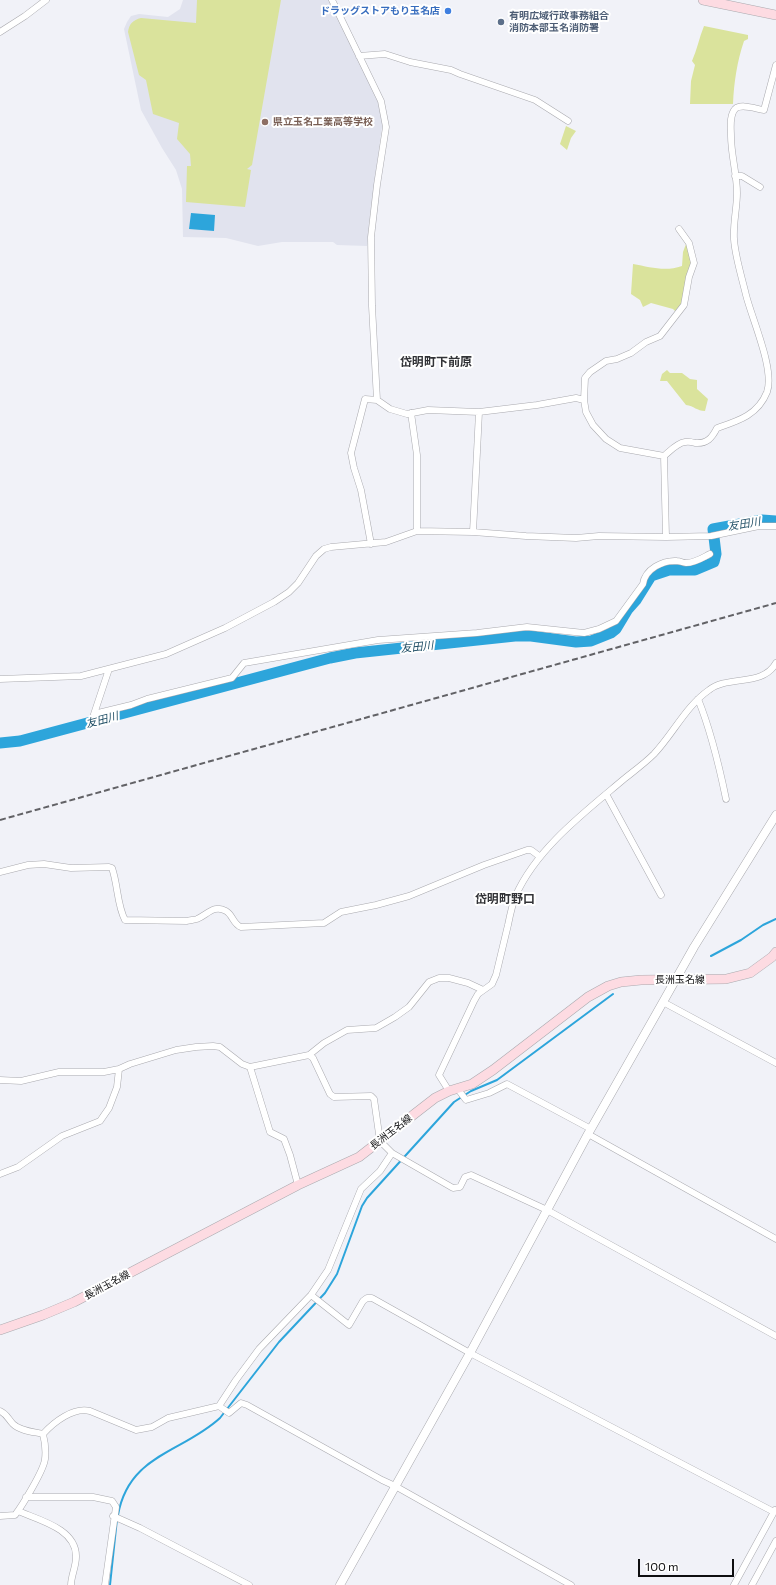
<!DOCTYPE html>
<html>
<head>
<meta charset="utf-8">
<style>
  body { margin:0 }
  #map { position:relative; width:776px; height:1585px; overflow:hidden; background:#f1f2f8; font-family:Commissioner,sans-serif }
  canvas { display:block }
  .scale { position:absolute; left:638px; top:1559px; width:96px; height:18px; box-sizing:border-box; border:2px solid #0e0e10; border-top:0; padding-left:5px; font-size:12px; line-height:14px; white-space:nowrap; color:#0e0e10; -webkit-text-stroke:3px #fff; paint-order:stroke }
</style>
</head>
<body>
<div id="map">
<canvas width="776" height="1585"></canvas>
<div class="scale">100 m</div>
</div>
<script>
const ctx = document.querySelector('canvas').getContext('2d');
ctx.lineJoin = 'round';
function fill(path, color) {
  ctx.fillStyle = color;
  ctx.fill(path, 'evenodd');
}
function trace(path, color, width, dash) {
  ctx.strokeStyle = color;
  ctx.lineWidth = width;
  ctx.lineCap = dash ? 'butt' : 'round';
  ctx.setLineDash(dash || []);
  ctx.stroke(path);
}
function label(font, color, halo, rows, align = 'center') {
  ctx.font = font + ' Commissioner,"Noto Sans JP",sans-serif';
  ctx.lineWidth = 4;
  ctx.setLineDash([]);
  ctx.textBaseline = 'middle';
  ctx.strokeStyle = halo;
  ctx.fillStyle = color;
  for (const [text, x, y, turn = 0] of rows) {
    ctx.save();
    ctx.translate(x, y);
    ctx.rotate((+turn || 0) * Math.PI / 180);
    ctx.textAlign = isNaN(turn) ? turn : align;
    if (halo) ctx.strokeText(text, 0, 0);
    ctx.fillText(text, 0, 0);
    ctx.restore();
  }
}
const built = new Path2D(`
  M183,0H331L378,102L382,117V127L369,223L367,246L337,245L333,242H282L258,246L226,238L183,237L182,189L176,170L162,148L141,110L124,29L127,22L131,16L139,14L168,17L180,9Z`);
const green = new Path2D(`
  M197,0H281L252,165L247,169L251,170L245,207L186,202L187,166H191L190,154L177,139L179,123L153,114L146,80L139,75L128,32C129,24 133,20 141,18L196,23Z
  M704,26L748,35V39L744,41C737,62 734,82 733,104H690L691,81L695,65L692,61C697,50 699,38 704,26Z
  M566,126L576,131L571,138L567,150L560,144Z
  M678,229L688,243L692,263L683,305L675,311L673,309L651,303L643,307L640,300L631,294L633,264C650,267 665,272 682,266L683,252L686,244L676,230Z
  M667,370L670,373H682L690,379L697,380V389L708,399L705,411C697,411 694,406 686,405L667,381H660L662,374Z`);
const water = new Path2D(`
  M191,213L215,215L214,231L189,229Z`);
const stream = new Path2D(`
  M711,956L741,940L763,925L776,919
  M118,1515C129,1454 182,1453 220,1418L279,1342L325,1293L337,1274L362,1206L367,1198L454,1102L471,1091L497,1080L613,994
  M110,1585L117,1519`);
const river = new Path2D(`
  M0,743L20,741L330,658L355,653L515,636H531L576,642L591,641L611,633L616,629L628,609L636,600L651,576L669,570H695L714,562L716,554L713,529L762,520L776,521`);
const minor = new Path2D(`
  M332,0L381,101L386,127L377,185L371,237L372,306L377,400
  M0,32L25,16L46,0
  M359,56L385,54L410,62L451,70L460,74L535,100L568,121
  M735,176H742L760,187
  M584,400L585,378L590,372L606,361L617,359L631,353L646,342L660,336L684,305L689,277L694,263L689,243L679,229
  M411,413L417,455V531
  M664,456L666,537
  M473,532L479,412
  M371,544L361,490L354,468L351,453L365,399L377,400L390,409L407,414L428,410L479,412L537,405L576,398L584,400L586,412L593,425L606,439L620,448L664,456C670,451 677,443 685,442C689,441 692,442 695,443C707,444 712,438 717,428C738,421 758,415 767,392C775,370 752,319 746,295C742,278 735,256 734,239C733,223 737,208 737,193C737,174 731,155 731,136C731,128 729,116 735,109C741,103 756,109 764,110L776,65
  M109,669L94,714L131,705L147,699L232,678L244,663L378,640L477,633L527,627L584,633L599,629L616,621L643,584C645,569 663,560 677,561C680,561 683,563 686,563C695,563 702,558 710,554
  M0,679L81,676L166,654L225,628L274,602L289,592L298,583L316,556L324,549L331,547L386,542L417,531L473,532L526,536L576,538L599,536L666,537L711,536L759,526H776
  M698,699C711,731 719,765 726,799
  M606,794L661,895
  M0,872L28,865L44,864L71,868L109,867L112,868C118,885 117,905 125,920L187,921C190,920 194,920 197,919C207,915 214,904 226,911C233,915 233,924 241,927L324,923L341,912L376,905L409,896L484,865L527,850H531L539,856
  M663,1002L776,1063
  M309,1055L313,1058L330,1094L334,1097L371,1096L374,1099L380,1141L392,1153L453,1188L460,1187L465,1177L471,1175L547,1210L776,1336
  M250,1067L270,1132L284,1139L290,1155L298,1185
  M0,1080L21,1081L59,1072H104L119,1069L130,1064L176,1050L196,1047L213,1046L220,1047L242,1064L250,1067L309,1055L324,1043L347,1030L376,1028L395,1017L409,1007L429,982L439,978H449L468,983L483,990
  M457,1088L466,1100L489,1093L507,1084L591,1129
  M449,1091L439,1075L474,1001L478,994L492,984L496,975C500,958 504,941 508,925C510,915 512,905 516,895C537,848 585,812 624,779C634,771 645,763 654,754C673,734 686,706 709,690C728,675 763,687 776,663
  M588,1134L776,1239
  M0,1174L18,1167L62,1136L100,1121L109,1108L117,1087L119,1069
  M311,1295L349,1325L363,1301L367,1298H372L470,1353L774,1512
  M219,1406L229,1413L241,1403L247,1405L382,1480L395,1486L571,1585
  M0,1411C7,1414 8,1419 13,1424C20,1431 35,1432 43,1434
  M43,1434C54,1422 73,1407 90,1411L136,1430L152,1427L168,1418L219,1406L236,1380L259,1349L311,1295L328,1270L361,1189L380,1171L392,1153
  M26,1497H93L112,1501L116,1507L105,1585
  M18,1511C39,1520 77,1529 76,1557C76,1567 71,1576 71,1585
  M0,1516L15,1515C22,1506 44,1470 45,1459C46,1451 45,1442 43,1434
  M113,1516L140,1528L249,1585
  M734,1585L775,1510
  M752,1585L776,1541`);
const tertiary = new Path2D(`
  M340,1585L470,1353L588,1134L663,1002L694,947L776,815`);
const secondary = new Path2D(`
  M703,0L776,15
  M0,1330L43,1315L74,1302L298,1185L359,1157L435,1098L449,1091L472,1084L493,1070L588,997L608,986L621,982L641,980L726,979L750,973L772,957L776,952`);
const rail = new Path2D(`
  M0,820L776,603`);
const markers = [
  [448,11,4,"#3f7fe0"],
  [501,22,4,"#5c6f8a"],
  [265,122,4,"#8d6e63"]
];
const shopNames = [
  ["ドラッグストアもり玉名店",440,11]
];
const serviceNames = [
  ["有明広域行政事務組合",509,16],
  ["消防本部玉名消防署",509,28]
];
const educationNames = [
  ["県立玉名工業高等学校",273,122]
];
const streetNames = [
  ["長洲玉名線",680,980],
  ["長洲玉名線",391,1132,-38],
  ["長洲玉名線",107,1285,-28]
];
const waterNames = [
  ["友田川",744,524,-9],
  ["友田川",417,647,-6],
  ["友田川",102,720,-15]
];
const quarterNames = [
  ["岱明町下前原",436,362],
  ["岱明町野口",505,899]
];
fill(built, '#e1e3ee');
fill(green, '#dae39c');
fill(water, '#2da5db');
trace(stream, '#2da5db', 2);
trace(river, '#2da5db', 11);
trace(minor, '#a9a9ae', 7);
trace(tertiary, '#a9a9ae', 9);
trace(secondary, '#a9a9ae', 10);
trace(minor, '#fff', 6);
trace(tertiary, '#fff', 8);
trace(secondary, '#fddbe2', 9);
trace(rail, '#626266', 2, [6, 3]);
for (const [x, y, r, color] of markers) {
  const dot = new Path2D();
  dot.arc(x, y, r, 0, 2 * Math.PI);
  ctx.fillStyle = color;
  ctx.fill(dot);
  trace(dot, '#fff', 1.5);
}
label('bold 10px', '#366cbe', '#fff', shopNames, 'right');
label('bold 10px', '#4e5e75', '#fff', serviceNames, 'left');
label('bold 10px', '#785e54', '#fff', educationNames, 'left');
label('10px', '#0e0e10', '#fff', streetNames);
label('italic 11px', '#1e4d64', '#fff', waterNames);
label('bold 12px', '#323337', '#fff', quarterNames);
</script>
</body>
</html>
